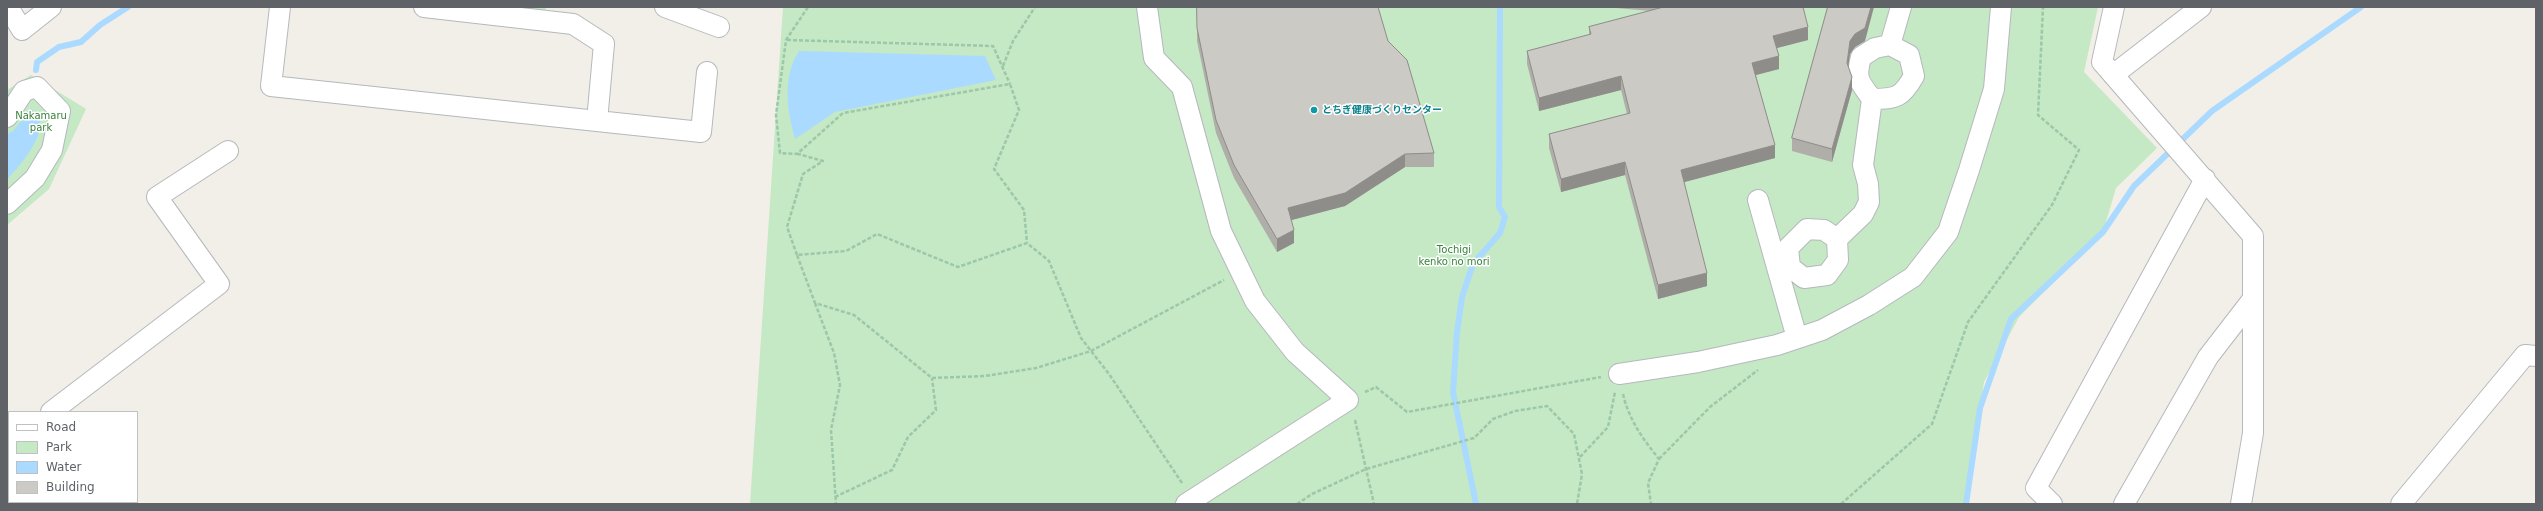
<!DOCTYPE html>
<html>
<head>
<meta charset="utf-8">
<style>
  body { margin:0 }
  #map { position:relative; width:2543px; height:511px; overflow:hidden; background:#f1efe8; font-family:"DejaVu Sans",sans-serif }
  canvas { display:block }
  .frame { position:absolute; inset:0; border:8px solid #5f6368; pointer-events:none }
  .legend { position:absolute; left:8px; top:411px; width:130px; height:92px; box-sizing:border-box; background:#fff; border:1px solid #bfc1c3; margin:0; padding:5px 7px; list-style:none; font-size:12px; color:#5f6368 }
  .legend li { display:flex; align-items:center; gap:8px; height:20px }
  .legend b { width:20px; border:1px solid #bfc1c3 }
</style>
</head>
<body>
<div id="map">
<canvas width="2543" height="511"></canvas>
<div class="frame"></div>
<ul class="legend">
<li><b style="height:5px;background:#fff"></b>Road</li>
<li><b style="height:11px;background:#c5e8c5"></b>Park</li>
<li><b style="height:11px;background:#aadaff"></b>Water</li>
<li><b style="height:11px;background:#cccac5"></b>Building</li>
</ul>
</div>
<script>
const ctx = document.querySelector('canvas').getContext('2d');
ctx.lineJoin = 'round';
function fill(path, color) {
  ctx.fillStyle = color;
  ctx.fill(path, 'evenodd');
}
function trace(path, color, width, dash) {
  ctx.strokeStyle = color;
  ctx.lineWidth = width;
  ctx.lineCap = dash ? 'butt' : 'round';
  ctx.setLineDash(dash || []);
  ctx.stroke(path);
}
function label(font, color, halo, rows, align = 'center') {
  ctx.font = font + ' "DejaVu Sans","Noto Sans JP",sans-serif';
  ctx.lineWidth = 3;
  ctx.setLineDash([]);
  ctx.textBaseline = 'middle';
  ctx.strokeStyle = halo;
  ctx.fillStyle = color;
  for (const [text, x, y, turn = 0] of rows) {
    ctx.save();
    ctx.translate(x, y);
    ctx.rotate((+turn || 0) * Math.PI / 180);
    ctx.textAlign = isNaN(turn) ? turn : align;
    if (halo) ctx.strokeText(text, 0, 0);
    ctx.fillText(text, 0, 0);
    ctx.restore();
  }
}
const green = new Path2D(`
  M476,7H546L545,12Z
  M783,7H2098L2084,72L2157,148L2116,188L2103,232L2019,317L1984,382L1966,504H750Z
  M31,75L86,109L49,189L7,225V90Z`);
const water = new Path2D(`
  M799,51L985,56L996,80L835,112L795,139C787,109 782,78 799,51Z
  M31,108C33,112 39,117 40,121C44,137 18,169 7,179V135L14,130Z`);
const stream = new Path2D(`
  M36,70L37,62L59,47L81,42L100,25L128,7
  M1476,504L1453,392L1457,332L1462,297L1473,264L1500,233L1505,217L1499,207L1500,7
  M1966,504L1980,408L2011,319L2103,232L2134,186L2212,111L2361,7`);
const path = new Path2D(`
  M808,7L786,40L776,115L780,153L797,154L843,113L1010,84L1019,110L994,169L1024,210L1027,243
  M787,40L993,46L1010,84
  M1003,66L1013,41L1035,7
  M797,255L787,227L803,174L823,161L798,154
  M815,303L834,353L840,385L831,430L836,504
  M1365,392L1376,387L1407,412L1601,377
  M1623,394C1629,420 1643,439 1659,459L1648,483L1651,504
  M1355,420L1374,504
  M1580,457L1608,427L1615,392
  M1659,459L1710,407L1758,370
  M1182,483L1109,374L1081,338L1049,261L1027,243L958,267L877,234L846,251L797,255L815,303L854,315L932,378L985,376L1036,368L1091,351L1224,280
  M835,497L892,470L908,437L936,410L932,378
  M1297,504L1312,494L1366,469L1474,438L1493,419L1515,411L1547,406L1574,434L1582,474L1577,504
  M1841,504L1932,424L1968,322L2052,205L2079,150L2038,115L2043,7`);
const minor = new Path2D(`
  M8,7L22,30L51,7
  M280,7L271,86L597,121
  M424,7L573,24L604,44L597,121L701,132L707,72
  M665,7L719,27
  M1147,7L1154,58L1182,87L1221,231L1255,301L1295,352L1348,400L1186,504
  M2114,7L2102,62L2253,236V433L2241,504
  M2113,75L2201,7
  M1872,99C1897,99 1902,97 1914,76L1909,55L1890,45
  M7,117L24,91L37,87L60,111L52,150L35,178L7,204
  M1758,200L1797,338
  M1807,229L1824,230L1837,239L1838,260L1827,275L1804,278L1790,267L1788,248Z
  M1837,239L1863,214L1869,202L1868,184L1863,165L1872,99C1859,81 1855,80 1861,57L1875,48L1890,45L1901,7
  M1619,374L1698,362L1777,345L1822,330L1869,305L1913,277L1948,232L1969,170L1994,89L2001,7
  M51,412L219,284L157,197L228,151
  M7,445L9,444
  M2052,504L2036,488L2205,179
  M2124,504L2208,357L2252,300
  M2401,504L2525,355L2536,356`);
const wall = new Path2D(`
  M1197,7L1388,41L1434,153V167H1405L1345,206L1291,220L1294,243L1277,252L1234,178L1216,133L1197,41Z
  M1605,7H1803L1808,40L1777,48L1779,69L1756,75L1775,158L1684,182L1707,286L1658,299L1625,175L1561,192L1549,148V134L1627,114L1621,90L1539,111L1527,64V51L1589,35V27L1650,11Z
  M1828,7L1865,41L1855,47L1850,54L1848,66L1852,90L1832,162L1792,151V138Z`);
const shadedWall = new Path2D(`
  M1871,7H1874L1865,41L1855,47L1850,54L1847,76V63L1850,41L1855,34Z
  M1808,27V40L1773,49V36Z
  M1779,56V69L1752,76V63Z
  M1621,76V90L1539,111V98Z
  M1852,77V90L1832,162V149Z
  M1775,145V158L1681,183V170Z
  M1405,154V167L1345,206L1288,221V208Z
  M1625,162V175L1561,192V179Z
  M1294,230V243L1277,252V239Z
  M1707,273V286L1658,299V285Z`);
const building = new Path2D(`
  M1197,7H1378L1388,41L1407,60L1434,153L1405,154L1345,193L1288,208L1294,230L1277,239L1234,165L1216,120L1197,28Z
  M1664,7H1803L1808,27L1773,36L1779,56L1752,63L1775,145L1681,170L1707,273L1658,285L1625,162L1561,179L1549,134L1630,113L1621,76L1539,98L1527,51L1591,34L1589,27Z
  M1828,7H1871L1865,28L1855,34L1850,41L1847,63L1852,77L1832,149L1792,138Z`);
const markers = [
  [1314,110,4,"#0f9aa8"]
];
const cultureNames = [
  ["とちぎ健康づくりセンター",1322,110]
];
const parkNames = [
  ["Nakamaru",41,116],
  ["park",41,128],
  ["Tochigi",1454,250],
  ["kenko no mori",1454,262]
];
fill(green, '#c5e8c5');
fill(water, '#aadaff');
trace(stream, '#aadaff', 6);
trace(minor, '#b5b8bc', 22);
trace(path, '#9cc7a9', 2.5, [4, 2]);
trace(minor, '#fff', 20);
fill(wall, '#afaea9');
fill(shadedWall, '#8f8d8a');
fill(building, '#cccac5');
trace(building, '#8f8d8a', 1);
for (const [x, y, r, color] of markers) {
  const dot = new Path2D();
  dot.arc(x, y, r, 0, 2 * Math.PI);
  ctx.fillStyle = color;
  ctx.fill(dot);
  trace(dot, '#fff', 1.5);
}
label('bold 10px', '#0d838f', '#fff', cultureNames, 'left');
label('10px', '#348238', '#fff', parkNames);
</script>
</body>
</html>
